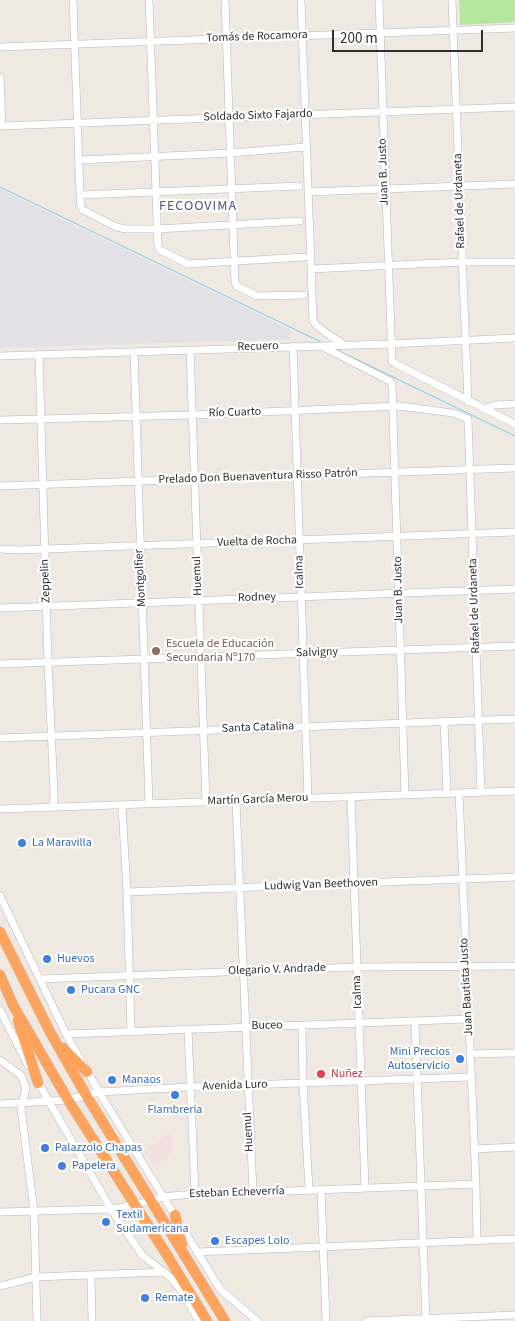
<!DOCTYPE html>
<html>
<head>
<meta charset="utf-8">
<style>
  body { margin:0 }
  #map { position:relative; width:515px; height:1321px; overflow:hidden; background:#efe9e1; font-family:"Source Sans 3",sans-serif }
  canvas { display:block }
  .scale { position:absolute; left:332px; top:30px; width:151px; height:22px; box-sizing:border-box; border:2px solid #2e2e2e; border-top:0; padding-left:6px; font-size:15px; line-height:18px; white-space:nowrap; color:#2e2e2e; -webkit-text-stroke:4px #fff; paint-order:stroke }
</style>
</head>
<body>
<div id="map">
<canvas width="515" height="1321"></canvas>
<div class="scale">200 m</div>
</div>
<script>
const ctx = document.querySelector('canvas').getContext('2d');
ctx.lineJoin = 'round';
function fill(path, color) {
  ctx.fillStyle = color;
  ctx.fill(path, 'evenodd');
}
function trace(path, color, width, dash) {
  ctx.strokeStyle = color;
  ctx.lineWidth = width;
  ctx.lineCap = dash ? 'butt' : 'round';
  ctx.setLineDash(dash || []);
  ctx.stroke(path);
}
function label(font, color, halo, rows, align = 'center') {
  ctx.font = font + ' "Source Sans 3",sans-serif';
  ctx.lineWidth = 4.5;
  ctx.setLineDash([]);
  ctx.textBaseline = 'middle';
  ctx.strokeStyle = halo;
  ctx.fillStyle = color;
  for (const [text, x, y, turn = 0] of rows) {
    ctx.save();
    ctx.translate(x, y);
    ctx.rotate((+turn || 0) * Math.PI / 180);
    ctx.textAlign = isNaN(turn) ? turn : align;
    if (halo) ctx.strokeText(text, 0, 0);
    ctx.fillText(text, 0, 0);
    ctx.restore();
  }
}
const industrial = new Path2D(`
  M0,189L289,329L290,339L0,348Z`);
const medical = new Path2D(`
  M171,1132L173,1154L154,1166L144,1151Z`);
const green = new Path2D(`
  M459,0H515V22L460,25Z`);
const stream = new Path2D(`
  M0,187L321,342
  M333,348L515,436`);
const minor = new Path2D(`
  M73,0L80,195L81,207L83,210L116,227L126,229H157L300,221
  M149,0L158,247L160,250L188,264L304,257
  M225,0L235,283L237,286L257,296L304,295
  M301,0L313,320C316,329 336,338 344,345
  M379,0L392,361L396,364L515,424
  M452,0L468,402
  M0,47L515,28
  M0,77L2,126
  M0,126L515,107
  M79,160L231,153L305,147
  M308,192L515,184
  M80,195L299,186
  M311,269L462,262H515
  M293,346L308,799
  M321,346L390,381L392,385L405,795
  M190,350L206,802
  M134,352L149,803
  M39,354L48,662L54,794L53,807
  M0,356L390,344L515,338
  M484,409L495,405L515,404
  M0,420L193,415L399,406L453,413L468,419L481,792
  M0,486L515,468
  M0,549L19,550L515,532
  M0,608L515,589
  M0,664L515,646
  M444,722L447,793
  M0,738L515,719
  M459,793L476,1184L477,1241
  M351,798L365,1187
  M236,802L253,1192
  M122,806L127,892L131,1032
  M0,809L515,791
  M127,892L515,877
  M0,896L66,1034L99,1092L220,1289L257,1321
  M40,979L357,967L515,966
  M0,1010L28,1065
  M415,1021L426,1321
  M302,1026L303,1084L309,1189
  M188,1029L195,1194
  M66,1034L467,1019
  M470,1054L515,1053
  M0,1060L21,1075L26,1088L21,1108L34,1211L37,1321
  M36,1079L111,1209L142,1255L170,1277L180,1289L199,1321
  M0,1104L68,1100L99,1092L190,1087L471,1077
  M474,1149L515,1147
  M321,1189L326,1321
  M0,1212L111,1209L134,1205L163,1197L181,1195L476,1184
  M197,1252L515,1239
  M91,1276L92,1321
  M0,1286L36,1277L165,1272
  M367,1321L515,1315`);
const highway = new Path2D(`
  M0,932L50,1032L86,1095L225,1321
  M0,975L13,1005L68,1100L167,1255L207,1321
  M18,1020L38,1083
  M63,1048L87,1072
  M175,1215L182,1244`);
const markers = [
  [156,651,5,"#8d6e63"],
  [22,843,5,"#3f7fe0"],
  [47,959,5,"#3f7fe0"],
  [71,990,5,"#3f7fe0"],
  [460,1059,5,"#3f7fe0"],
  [321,1074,5,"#e0444e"],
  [112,1080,5,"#3f7fe0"],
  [175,1095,5,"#3f7fe0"],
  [45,1148,5,"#3f7fe0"],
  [62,1166,5,"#3f7fe0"],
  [106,1222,5,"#3f7fe0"],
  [215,1241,5,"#3f7fe0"],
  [145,1298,5,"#3f7fe0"]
];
const streetNames = [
  ["Tomás de Rocamora",257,37,-2],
  ["Soldado Sixto Fajardo",258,116,-2],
  ["Juan B. Justo",384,172,-92],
  ["Rafael de Urdaneta",460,201,-92],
  ["Recuero",258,347,-2],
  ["Río Cuarto",235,413,-2],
  ["Prelado Don Buenaventura Risso Patrón",258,477,-2],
  ["Vuelta de Rocha",257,542,-2],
  ["Icalma",300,572,-91],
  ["Huemul",198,576,-92],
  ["Montgolfier",141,578,-93],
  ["Zeppelin",46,581,-92],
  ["Juan B. Justo",399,590,-91],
  ["Rodney",257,598,-2],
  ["Rafael de Urdaneta",475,606,-92],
  ["Salvigny",317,653,-2],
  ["Santa Catalina",258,728,-2],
  ["Martín García Merou",258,800,-2],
  ["Ludwig Van Beethoven",321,885,-2],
  ["Olegario V. Andrade",277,970,-2],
  ["Juan Bautista Justo",467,987,-93],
  ["Icalma",358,992,-92],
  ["Buceo",267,1026,-1],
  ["Avenida Luro",235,1086,-2],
  ["Huemul",249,1132,-93],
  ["Esteban Echeverría",237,1193,-2]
];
const educationNames = [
  ["Escuela de Educación",166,644],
  ["Secundaria Nº170",166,658]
];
const shopNames = [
  ["La Maravilla",32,843],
  ["Huevos",57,959],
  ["Pucara GNC",81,990],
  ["Mini Precios",450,1052,"right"],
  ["Autoservicio",450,1066,"right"],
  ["Manaos",122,1080],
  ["Flambreria",175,1110,"center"],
  ["Palazzolo Chapas",55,1148],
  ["Papelera",72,1166],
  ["Textil",116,1215],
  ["Sudamericana",116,1229],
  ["Escapes Lolo",225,1241],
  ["Remate",155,1298]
];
const healthNames = [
  ["Nuñez",331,1074]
];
const neighbourhoodNames = [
  ["FECOOVIMA",198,207]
];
fill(industrial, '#e3e1e8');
fill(medical, '#f5dfe0');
fill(green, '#b6e59e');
trace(stream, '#75cff0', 1);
trace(minor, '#b4b7c1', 8);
trace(highway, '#c9c9c9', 11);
trace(minor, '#fff', 7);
trace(highway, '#ffa35c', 10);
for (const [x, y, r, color] of markers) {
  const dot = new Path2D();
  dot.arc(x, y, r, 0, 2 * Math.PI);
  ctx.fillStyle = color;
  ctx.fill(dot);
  trace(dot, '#fff', 2);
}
label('12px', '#2e2e2e', '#fff', streetNames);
label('12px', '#785e54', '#fff', educationNames, 'left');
label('12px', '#366cbe', '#fff', shopNames, 'left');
label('12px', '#be3a42', '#fff', healthNames, 'left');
ctx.letterSpacing = '1px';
label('14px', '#4d5680', '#fff', neighbourhoodNames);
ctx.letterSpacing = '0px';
</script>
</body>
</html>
